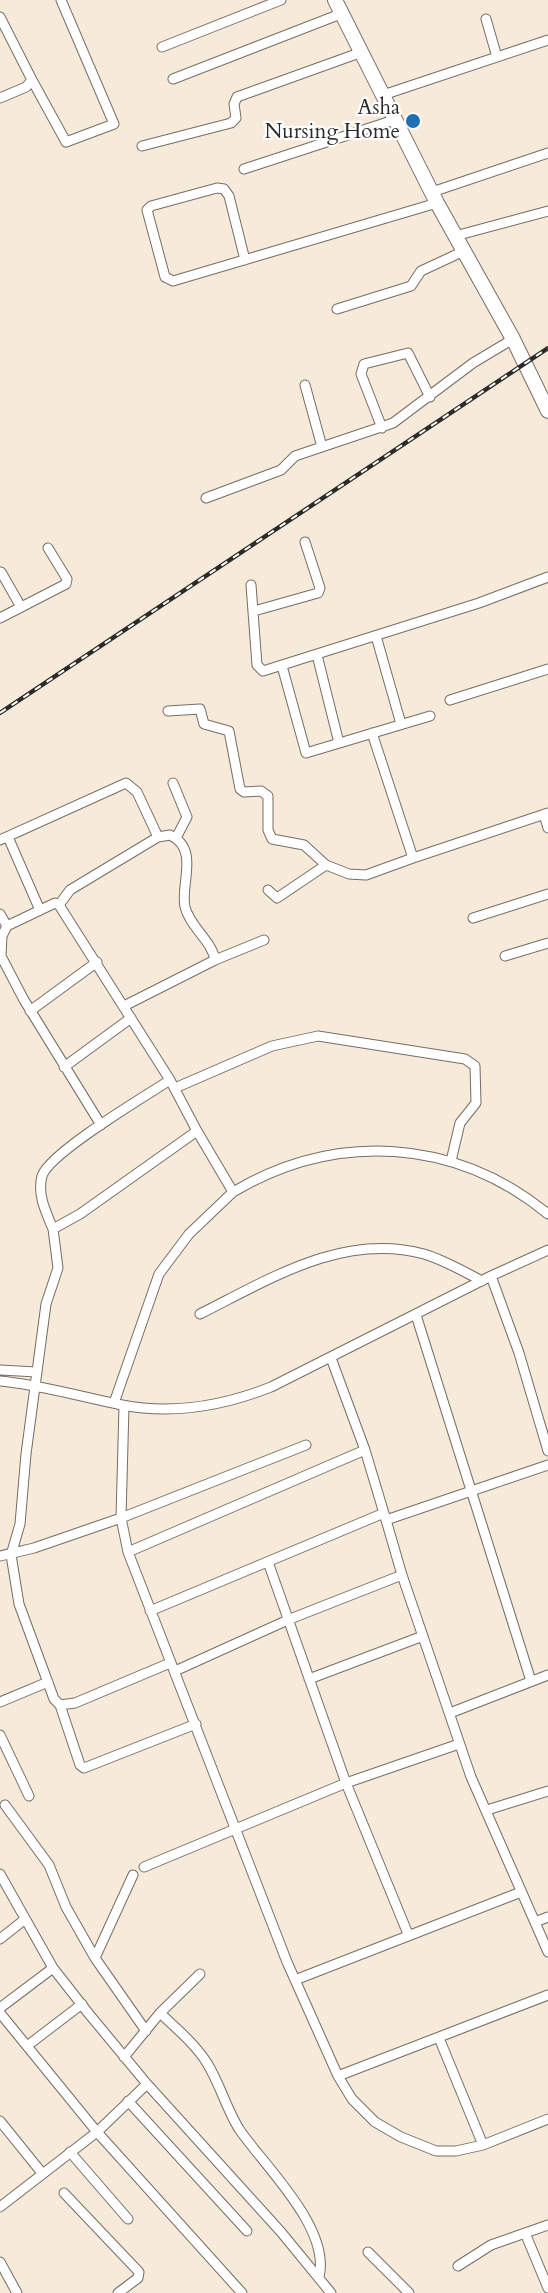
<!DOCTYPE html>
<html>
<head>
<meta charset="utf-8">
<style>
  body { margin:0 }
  canvas { display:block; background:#f8ead8 }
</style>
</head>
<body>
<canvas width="548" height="2293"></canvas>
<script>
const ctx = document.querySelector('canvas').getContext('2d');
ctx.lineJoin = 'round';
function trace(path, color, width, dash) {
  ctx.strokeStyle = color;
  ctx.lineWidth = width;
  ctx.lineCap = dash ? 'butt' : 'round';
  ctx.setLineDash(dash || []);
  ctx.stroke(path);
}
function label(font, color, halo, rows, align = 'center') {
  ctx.font = font + ' Cardo,serif';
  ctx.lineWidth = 4.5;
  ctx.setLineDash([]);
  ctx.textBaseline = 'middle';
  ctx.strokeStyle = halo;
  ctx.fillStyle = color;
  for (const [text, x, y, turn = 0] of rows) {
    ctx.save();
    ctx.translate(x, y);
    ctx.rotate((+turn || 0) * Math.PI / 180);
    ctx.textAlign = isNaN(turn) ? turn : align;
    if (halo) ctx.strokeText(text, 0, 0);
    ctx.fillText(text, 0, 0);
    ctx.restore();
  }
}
const street = new Path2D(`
  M0,17L32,80L26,87L0,98
  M486,19L497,57
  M162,47L281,0
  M173,79L343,13
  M32,80L66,142L114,124L61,0
  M383,95L548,40
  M142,146L231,123L236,118L234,104L237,97L362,52
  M244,169L394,120
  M432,192L548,153
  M455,236L548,211
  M245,260L229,196L224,189L217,188L151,206L147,210L165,277L173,281L437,203
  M337,309L411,286L421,271L464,251
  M305,385L322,447
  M382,428L361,374L364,364L408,353L430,397
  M206,498L281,470L295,456L393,423L473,363L513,339
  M1,572L21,607
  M251,585L257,665L263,671L479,603L548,577
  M254,611L318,593L320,588L305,542
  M0,618L66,584L67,579L48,548
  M376,636L401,724
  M317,655L339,743
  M282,666L306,753L430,716
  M450,700L548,669
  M168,711L200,709L204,724L229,731L240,789L244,792L261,791L268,796V830L272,839L304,845L326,865L349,874L366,875L413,858
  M372,733L413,858L548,813
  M173,783L187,817L176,838
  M544,814L548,828
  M8,837L39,908
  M0,840L126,783L137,792L158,837
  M268,890L277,898L326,865
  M59,905L70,890L158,837L170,835C200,849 180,884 185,907C190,927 212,941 215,960L124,1006
  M0,914L7,926
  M473,918L548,894
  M505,956L548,943
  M215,960L264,940
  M30,1011L97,962
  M64,1067L131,1018
  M170,1080C147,1095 49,1153 42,1176C37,1195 46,1212 53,1229L80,1214L197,1131
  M175,1088L272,1046L318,1036L465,1059L475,1066L476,1103L460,1123L451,1161
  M101,1125L24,1000L1,956L2,936L7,926L55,903L59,905L170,1080L197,1131L233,1192L189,1234L159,1274L114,1403
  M233,1192C336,1131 455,1138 548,1214
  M53,1229L58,1268L46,1304L26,1454L20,1524L11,1555L19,1604L54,1699L60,1705L75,1703L170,1663
  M491,1276L519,1353L548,1451
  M200,1314C270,1279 343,1232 424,1254C444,1260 463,1271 482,1281
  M416,1315L531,1681
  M331,1358L365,1450L128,1552L287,1962L338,2076L352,2099L375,2122L401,2137L436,2151H456L483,2145L548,2119
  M0,1370L37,1372
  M0,1381C42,1385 81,1397 122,1405C174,1415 223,1406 271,1387L491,1276L548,1250
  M124,1406L121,1518L128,1552
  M365,1450L386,1520L548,1465
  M0,1556L34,1548L121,1518L306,1445
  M268,1562L346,1783L408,1934
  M402,1575L471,1777L548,1952
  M150,1611L384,1513
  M175,1671L290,1619L402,1575L386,1520
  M309,1679L423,1636
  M0,1702L48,1682
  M60,1705L80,1765L84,1768L196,1724
  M450,1713L548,1675
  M0,1735L29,1796
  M5,1805L49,1865L66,1907L95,1958L146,2031
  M487,1810L548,1791
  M144,1867L346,1783L459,1744
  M0,1874L53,1968L89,2014L147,2084L281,2232L331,2293
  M535,1922L548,1917
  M0,1939L24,1920
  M95,1958L133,1875
  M295,1980L521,1892
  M0,2008L53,1968
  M0,2013L97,2132L242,2293
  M160,2013C177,2029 195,2044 207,2063C220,2084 226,2108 239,2129C265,2167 331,2228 319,2277
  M439,2038L483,2145
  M27,2046L82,2004
  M124,2057L160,2013L200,1974
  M338,2076L548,1995
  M128,2101L247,2231
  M0,2121L42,2173
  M70,2152L128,2219
  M64,2193L139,2272L138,2278L118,2293
  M0,2207L97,2132L147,2084
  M525,2233L548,2288
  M368,2252L409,2293
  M0,2262L17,2293
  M458,2266L491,2245L548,2225`);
const secondary = new Path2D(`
  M335,0L437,203L513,339L548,411`);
const rail = new Path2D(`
  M0,713L548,348`);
const markers = [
  [413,121,8,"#1f6fb2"]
];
const poiNames = [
  ["Asha",400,109],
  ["Nursing Home",400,133]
];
trace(street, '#736e68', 11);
trace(secondary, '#736e68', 16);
trace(street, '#fff', 9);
trace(secondary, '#fff', 14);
trace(rail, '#2b2b2b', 4.5);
trace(rail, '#fff', 2, [7]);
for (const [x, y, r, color] of markers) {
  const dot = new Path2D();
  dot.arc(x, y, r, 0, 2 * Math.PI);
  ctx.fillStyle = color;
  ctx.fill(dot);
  trace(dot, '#fff', 2);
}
label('21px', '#2b2b2b', '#fff', poiNames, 'right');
</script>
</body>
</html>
